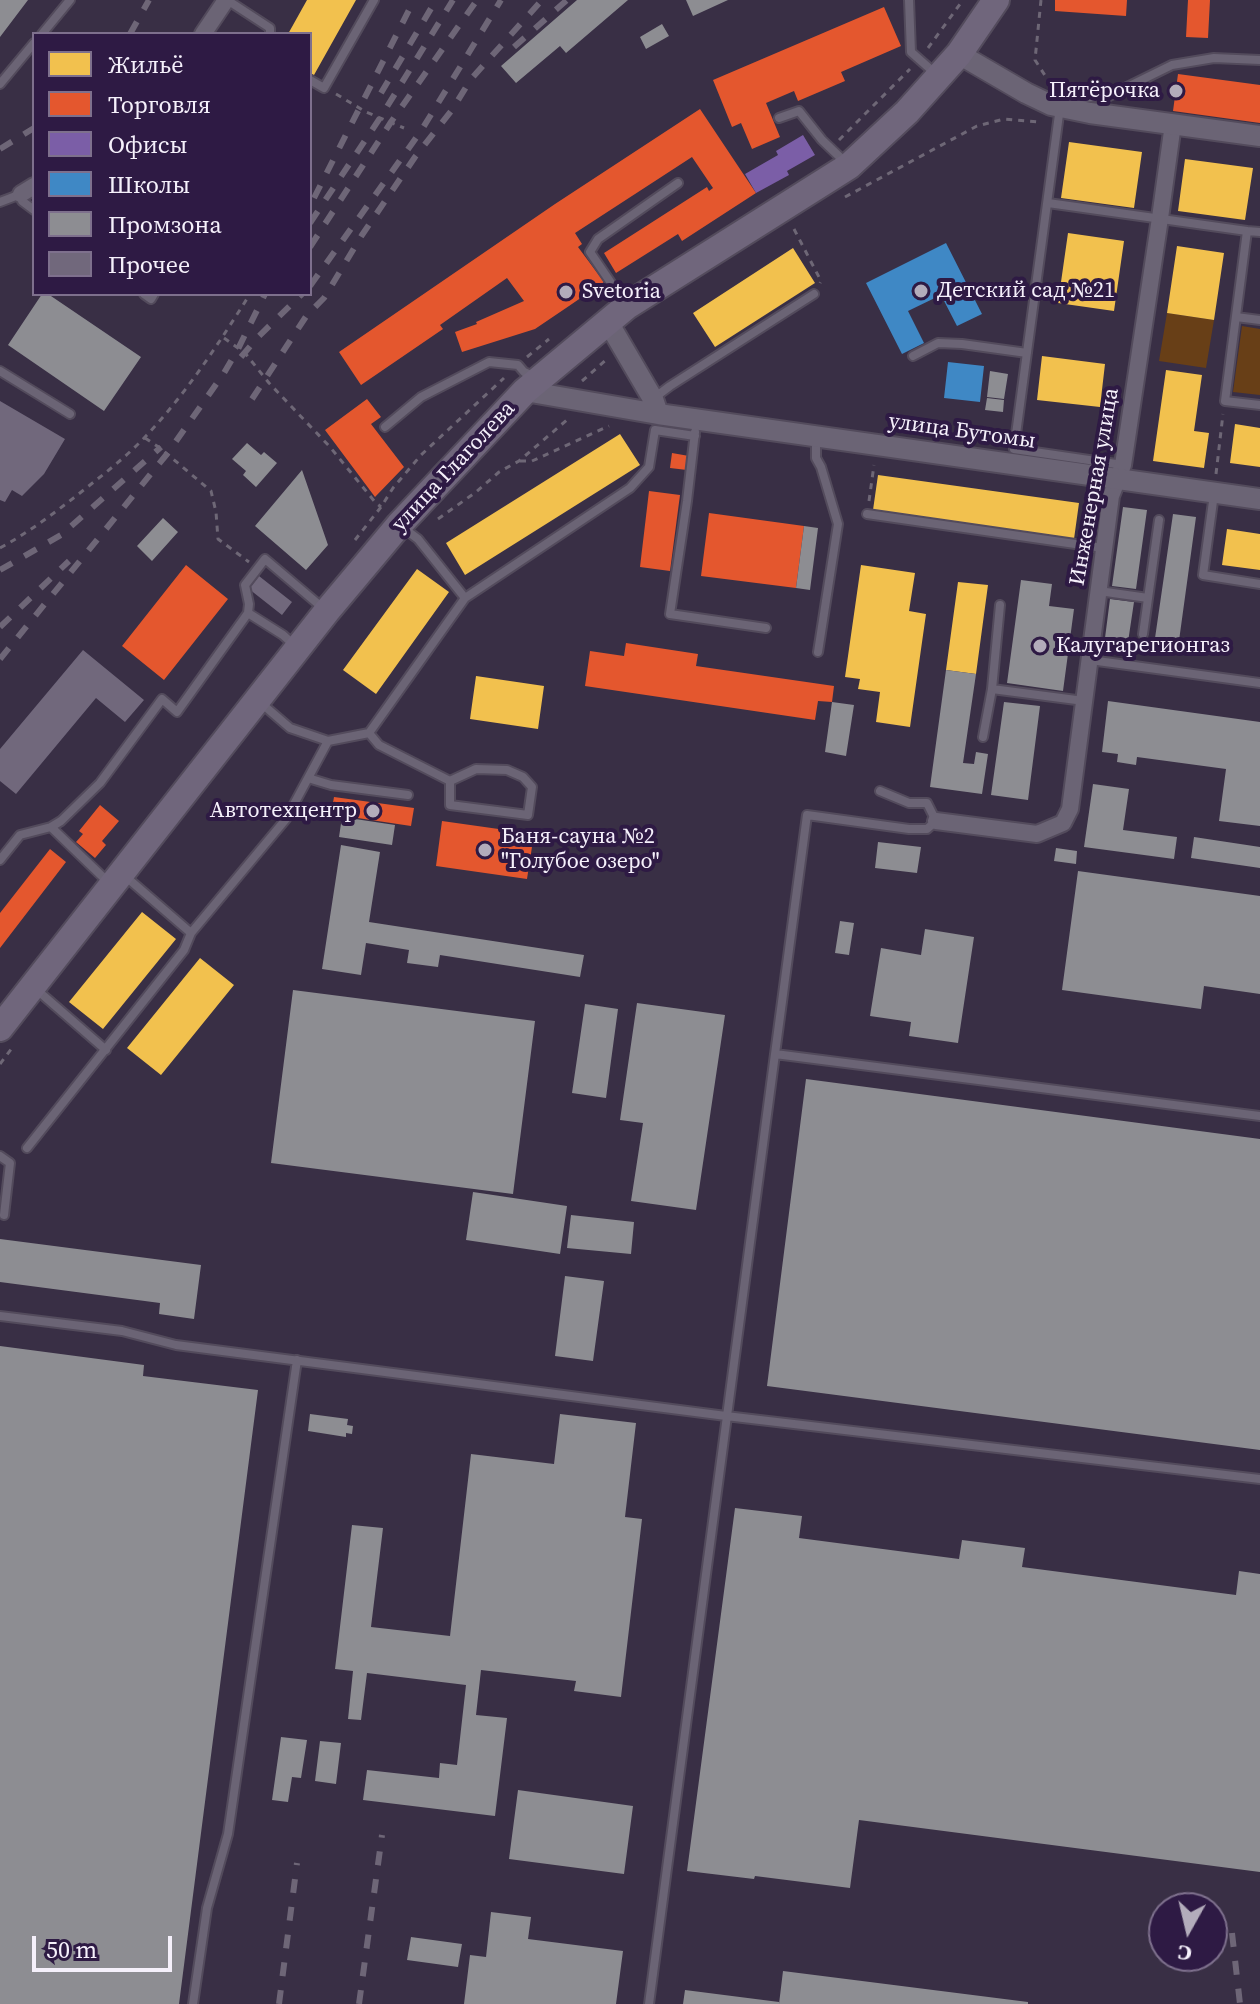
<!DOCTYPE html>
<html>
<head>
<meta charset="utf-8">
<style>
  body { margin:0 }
  #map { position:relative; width:1260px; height:2004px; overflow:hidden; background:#392f45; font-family:"Source Serif 4",serif }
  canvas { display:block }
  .legend { position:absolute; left:32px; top:32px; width:280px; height:264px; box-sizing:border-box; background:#2e1a44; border:2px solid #7e708d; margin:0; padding:10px 14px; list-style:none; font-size:24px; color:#f5f0fb }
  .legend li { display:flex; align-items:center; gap:16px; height:40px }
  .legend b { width:40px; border:2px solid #7e708d }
  .north { position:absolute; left:1148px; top:1892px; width:80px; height:80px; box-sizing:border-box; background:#2e1a44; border:2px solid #7e708d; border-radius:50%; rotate:188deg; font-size:22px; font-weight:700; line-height:32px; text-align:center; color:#f5f0fb }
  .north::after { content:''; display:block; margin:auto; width:28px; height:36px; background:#b3acbb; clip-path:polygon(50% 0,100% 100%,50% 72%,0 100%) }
  .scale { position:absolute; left:32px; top:1936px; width:140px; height:36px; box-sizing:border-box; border:4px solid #f5f0fb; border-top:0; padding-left:10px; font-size:24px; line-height:28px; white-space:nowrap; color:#f5f0fb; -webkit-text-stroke:6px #2e1a44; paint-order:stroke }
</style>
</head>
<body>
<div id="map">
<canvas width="1260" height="2004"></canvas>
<ul class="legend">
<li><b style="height:22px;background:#f2c14e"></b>Жильё</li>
<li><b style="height:22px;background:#e4572e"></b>Торговля</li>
<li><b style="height:22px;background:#7b5ea7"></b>Офисы</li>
<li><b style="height:22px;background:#3f88c5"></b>Школы</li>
<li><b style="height:22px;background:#8d8d92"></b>Промзона</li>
<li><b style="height:22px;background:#71687c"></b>Прочее</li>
</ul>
<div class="north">С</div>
<div class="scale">50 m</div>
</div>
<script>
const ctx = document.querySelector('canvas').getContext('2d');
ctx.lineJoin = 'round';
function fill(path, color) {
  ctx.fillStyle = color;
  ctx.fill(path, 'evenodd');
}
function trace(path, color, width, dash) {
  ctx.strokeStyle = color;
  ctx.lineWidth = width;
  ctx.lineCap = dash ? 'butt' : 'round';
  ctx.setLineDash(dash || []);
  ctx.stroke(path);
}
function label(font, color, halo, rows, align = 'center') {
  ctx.font = font + ' "Source Serif 4",serif';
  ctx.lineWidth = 8;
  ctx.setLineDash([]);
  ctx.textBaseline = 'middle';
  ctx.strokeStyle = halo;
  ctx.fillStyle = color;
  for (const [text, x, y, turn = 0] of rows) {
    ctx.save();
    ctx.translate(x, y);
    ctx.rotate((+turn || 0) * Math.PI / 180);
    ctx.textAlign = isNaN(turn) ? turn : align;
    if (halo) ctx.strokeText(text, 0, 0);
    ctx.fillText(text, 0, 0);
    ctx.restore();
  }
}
const green = new Path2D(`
  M1167,313L1214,320L1206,368L1159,361Z
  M1242,326L1260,329V395L1233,392Z`);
const homes = new Path2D(`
  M307,0H356L314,75L310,73V34H288Z
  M1069,142L1142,152L1134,208L1061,198Z
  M1185,159L1253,168L1245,220L1178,211Z
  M1068,233L1124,241L1114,311L1058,303Z
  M1177,246L1224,253L1214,320L1167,313Z
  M793,248L815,283L715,347L693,313Z
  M1042,356L1105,364L1100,407L1037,400Z
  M1166,370L1202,375L1194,431L1209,433L1204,468L1153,461Z
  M1235,424L1260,428V467L1230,463Z
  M620,434L640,465L465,575L446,543Z
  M878,475L1079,503L1074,539L873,510Z
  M1227,529L1260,534V570L1222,565Z
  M861,565L915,573L909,611L926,614L910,727L876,722L880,692L858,689L860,679L845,677Z
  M417,569L449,592L376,694L343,670Z
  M958,582L988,585L976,674L946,670Z
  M476,676L544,686L538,729L470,719Z
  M142,912L176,939L103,1029L69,1002Z
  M200,958L234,985L161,1075L127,1048Z`);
const shops = new Path2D(`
  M1055,0H1127L1126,16L1055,11Z
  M1188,0H1210L1208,38L1186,37Z
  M884,7L901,46L841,72L845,81L798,101L794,91L766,103L780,137L752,149L741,123L732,127L713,80Z
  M1178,74L1260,85V123L1173,111Z
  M700,109L756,193L682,241L678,234L616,273L604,253L707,187L709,191L713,188L692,157L575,233L582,244L578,247L604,282L569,306L535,329L462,352L455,332L477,324L476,322L524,301L507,278L440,325L443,329L361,385L339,352L555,204Z
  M367,399L381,417L371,424L404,467L375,497L325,430Z
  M672,453L689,456L687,470L670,468Z
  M649,491L680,495L670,571L640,567Z
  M709,513L804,526L796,588L701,576Z
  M186,565L228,599L164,680L122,646Z
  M626,643L698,654L696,666L834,686L832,702L818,701L815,720L585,686L590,651L624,656Z
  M334,797L414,808L411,826L331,814Z
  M100,805L119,821L102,841L106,845L95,858L76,842L83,834L79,831Z
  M442,821L534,834L527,879L436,866Z
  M50,849L66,862L0,948V913Z`);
const offices = new Path2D(`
  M803,135L815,155L787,171L789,175L756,193L745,174L778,155L776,151Z`);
const schools = new Path2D(`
  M946,243L982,314L957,326L941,295L908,311L924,343L902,354L866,283Z
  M948,362L984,366L980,402L944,398Z`);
const industry = new Path2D(`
  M0,0H28L0,37Z
  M577,0H628L566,53L560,46L516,83L501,66Z
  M686,0H728L693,16Z
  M662,24L669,36L646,49L640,37Z
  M42,294H48L141,357L104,411L8,345Z
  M990,371L1008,374L1004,399L987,397Z
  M987,398L1004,400L1003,412L985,410Z
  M247,443L261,455L264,452L277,463L256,487L243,475L246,471L232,459Z
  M302,470L328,545L306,570L255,526Z
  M1123,507L1147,510L1136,589L1112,586Z
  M1173,514L1196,517L1178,648L1154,645Z
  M163,518L178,532L152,561L137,546Z
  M804,526L818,528L810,590L796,588Z
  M1021,580L1052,584L1049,606L1074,609L1063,691L1007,683Z
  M1110,599L1134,602L1128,642L1105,638Z
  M946,670L976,674L963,763L974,764L976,752L988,754L982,794L930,787Z
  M1108,701L1260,722V826L1219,821L1226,769L1137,757L1136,765L1117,762L1118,754L1102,752Z
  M832,702L854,705L846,756L825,752Z
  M1004,702L1040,706L1028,800L991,795Z
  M1093,784L1129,789L1123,830L1177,837L1174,859L1084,847Z
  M342,817L395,825L392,845L339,837Z
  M1194,837L1260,847V868L1191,858Z
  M878,842L921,847L917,873L875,868Z
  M341,845L380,852L369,922L584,955L580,977L440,955L438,967L407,963L409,950L366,943L361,975L322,969Z
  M1056,848L1077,851L1076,864L1054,861Z
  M1078,871L1260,896V994L1204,986L1201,1009L1062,990Z
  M840,921L854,923L849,955L835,953Z
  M925,929L974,937L958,1043L909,1036L911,1022L870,1016L881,948L921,955Z
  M293,990L535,1021L513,1194L271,1163Z
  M637,1003L725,1015L696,1210L631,1201L643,1123L620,1120Z
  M585,1004L618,1009L606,1098L572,1093Z
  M806,1079L1260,1139V1450L767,1386Z
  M473,1192L567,1206L560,1254L466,1240Z
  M571,1215L634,1222L631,1254L567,1248Z
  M0,1239L201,1265L194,1319L159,1314L160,1303L0,1282Z
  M565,1276L604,1281L593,1361L555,1356Z
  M0,1346L144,1365L143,1376L258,1390L179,2004H0Z
  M310,1414L348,1419L347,1425L353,1426L352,1434L346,1433V1437L308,1431Z
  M560,1414L636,1423L625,1517L642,1519L621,1697L574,1691L576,1681L481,1670L476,1715L507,1718L495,1816L363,1800L367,1770L439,1778L440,1763L457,1765L466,1685L367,1673L361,1720L348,1719L353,1671L335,1669L352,1525L383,1528L371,1627L450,1636L471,1454L554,1464Z
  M735,1508L802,1516L799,1538L959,1559L962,1540L1025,1548L1022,1567L1236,1595L1239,1571L1260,1574V1872L859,1820L850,1888L755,1876L754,1879L687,1871Z
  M281,1737L307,1740L301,1778L292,1777L288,1802L272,1800Z
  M320,1741L341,1743L336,1784L315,1781Z
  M518,1790L633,1806L624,1874L509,1859Z
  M491,1912L531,1917L528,1939L623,1951L616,2004H464L470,1955L486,1957Z
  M411,1937L462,1944L458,1967L407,1960Z
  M783,1971L1028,2002V2004H779Z
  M685,1990L779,2002V2004H683Z`);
const building = new Path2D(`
  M0,401L65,439L44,474L22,496L12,490L5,502L0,500Z
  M259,576L292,602L282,615L249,589Z
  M83,650L144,700L125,722L96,698L16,794L0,781V749Z`);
const path = new Path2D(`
  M1041,0L1035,60L1048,80
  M928,48L963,0
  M336,94L366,112L404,128
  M839,140L910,69
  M845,197L977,126L1004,119L1038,122
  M794,229L821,281L820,283
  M224,338L245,353L269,383L330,447L375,502L381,507
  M527,357L549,339
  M582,381L606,360
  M145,438L160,448L211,491L216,512L218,539L249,562
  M520,461H532L609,426
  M1216,474L1223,414
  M869,501L874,465
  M438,519L476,492L499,472L519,461L568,419
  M355,540L381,507L393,488L421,455L504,378
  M0,548C33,530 61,508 90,485C109,470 128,455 145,437C186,394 219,343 250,294
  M0,1064L12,1048`);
const service = new Path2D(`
  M227,0L270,28V34
  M909,0L911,52L937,75
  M42,34L70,0
  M310,80L324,88L374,0
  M0,84L34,43
  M779,118L799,111L822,140L845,162
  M0,202L21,194L22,201L34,210
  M1048,203L1247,231L1225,401L1260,405
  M1247,231L1260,232
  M144,294L151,299L154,294
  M624,302L590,252L598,239L678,183
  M1236,317L1260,320
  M913,356L938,343L962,344L1027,353
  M0,371L70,414
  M654,398L670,386L814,294
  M385,427L421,397L489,362L518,365L524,372L533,376
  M695,432L687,501L670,614L766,628
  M816,436V458L821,467L838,524L818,652
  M1123,465L1014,449L1060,107L1079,98L1109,96L1172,65L1214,58L1260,60
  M1214,494L1203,575L1260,584
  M867,514L1103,548
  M402,527L418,539L465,598
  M1099,591L1148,598
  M248,613L283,635L295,646
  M1143,634L1159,520
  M1090,660L1260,683
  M992,689L1000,605
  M261,703L290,728L328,741
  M369,733L379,745L450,781V805L528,815L532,787L523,777L507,770L476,769L450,781
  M983,737L992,689L1084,701
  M308,778L331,785L408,795
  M880,791L909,803H927L936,821L927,829H909L807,815L775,1054L1260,1116
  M51,827L108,882
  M0,860L20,835L51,827L61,821L100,783L162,699L177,712L248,613L249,604L245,585L265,559L324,609
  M125,876L191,933L286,819L328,741L369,733L465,598L630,488L649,467L655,430L695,436
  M37,990L106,1050
  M27,1148L184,950L191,933
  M0,1156L10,1163L4,1215
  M0,1316L122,1331L176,1345L726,1416L1260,1479
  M193,2004L207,1908L228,1834L297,1360
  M649,2004L775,1054`);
const minor = new Path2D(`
  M203,34L226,0
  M21,194L34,186
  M936,821L1037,834L1063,823L1070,809L1111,496L1123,465L1160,218L1173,124`);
const tertiary = new Path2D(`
  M959,54L1026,93L1051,105L1090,113L1260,136
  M608,322L653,399L658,414
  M525,391L658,414L1260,499`);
const primary = new Path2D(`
  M0,1028L327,611L399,525L525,391L627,306L849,166L907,112L959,54L996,0`);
const rail = new Path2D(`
  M130,34L149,0
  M514,47L567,0
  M381,93L436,0
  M0,149L34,128
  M314,198L414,0
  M310,223L380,118L453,0
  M310,247L391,122L477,0
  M310,286L421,131L501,0
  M241,357L258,337L302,294
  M252,399L307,315L324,298L362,235L415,157L452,110L471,79L542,0
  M0,570L61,535L161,447
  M0,627L69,561
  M0,659L167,454L224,373L238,349L265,294
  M1232,1933L1240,2004
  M279,2004L297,1863
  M359,2004L382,1835`);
const markers = [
  [1176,91,8,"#b3acbb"],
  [921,291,8,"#b3acbb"],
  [566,292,8,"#b3acbb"],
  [1040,646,8,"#b3acbb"],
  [373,811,8,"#b3acbb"],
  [485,850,8,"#b3acbb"]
];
const poiNames = [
  ["Пятёрочка",1160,91,"right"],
  ["Детский сад №21",937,291],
  ["Svetoria",582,292],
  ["Калугарегионгаз",1056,646],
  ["Автотехцентр",357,811,"right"],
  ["Баня-сауна №2",501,837],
  ["\"Голубое озеро\"",501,862]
];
const streetNames = [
  ["улица Бутомы",962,432,8],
  ["улица Глаголева",454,467,-47],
  ["Инженерная улица",1095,487,-80]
];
fill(green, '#683f17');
fill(homes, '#f2c14e');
fill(shops, '#e4572e');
fill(offices, '#7b5ea7');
fill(schools, '#3f88c5');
fill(industry, '#8d8d92');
fill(building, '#71687c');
trace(service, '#534b5c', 12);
trace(minor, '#534b5c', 20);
trace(tertiary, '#534b5c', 24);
trace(primary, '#534b5c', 30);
trace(path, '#6e6776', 3, [6, 6]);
trace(service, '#6b6475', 8);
trace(minor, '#6b6475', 16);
trace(tertiary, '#6b6475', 20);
trace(primary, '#70667c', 26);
trace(rail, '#6e6677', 6, [14, 14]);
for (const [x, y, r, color] of markers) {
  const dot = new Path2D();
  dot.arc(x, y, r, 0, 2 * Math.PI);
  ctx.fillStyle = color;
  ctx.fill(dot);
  trace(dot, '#2e1a44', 3);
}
label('22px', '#f5f0fb', '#2e1a44', poiNames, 'left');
label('22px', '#f5f0fb', '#2e1a44', streetNames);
</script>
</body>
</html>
